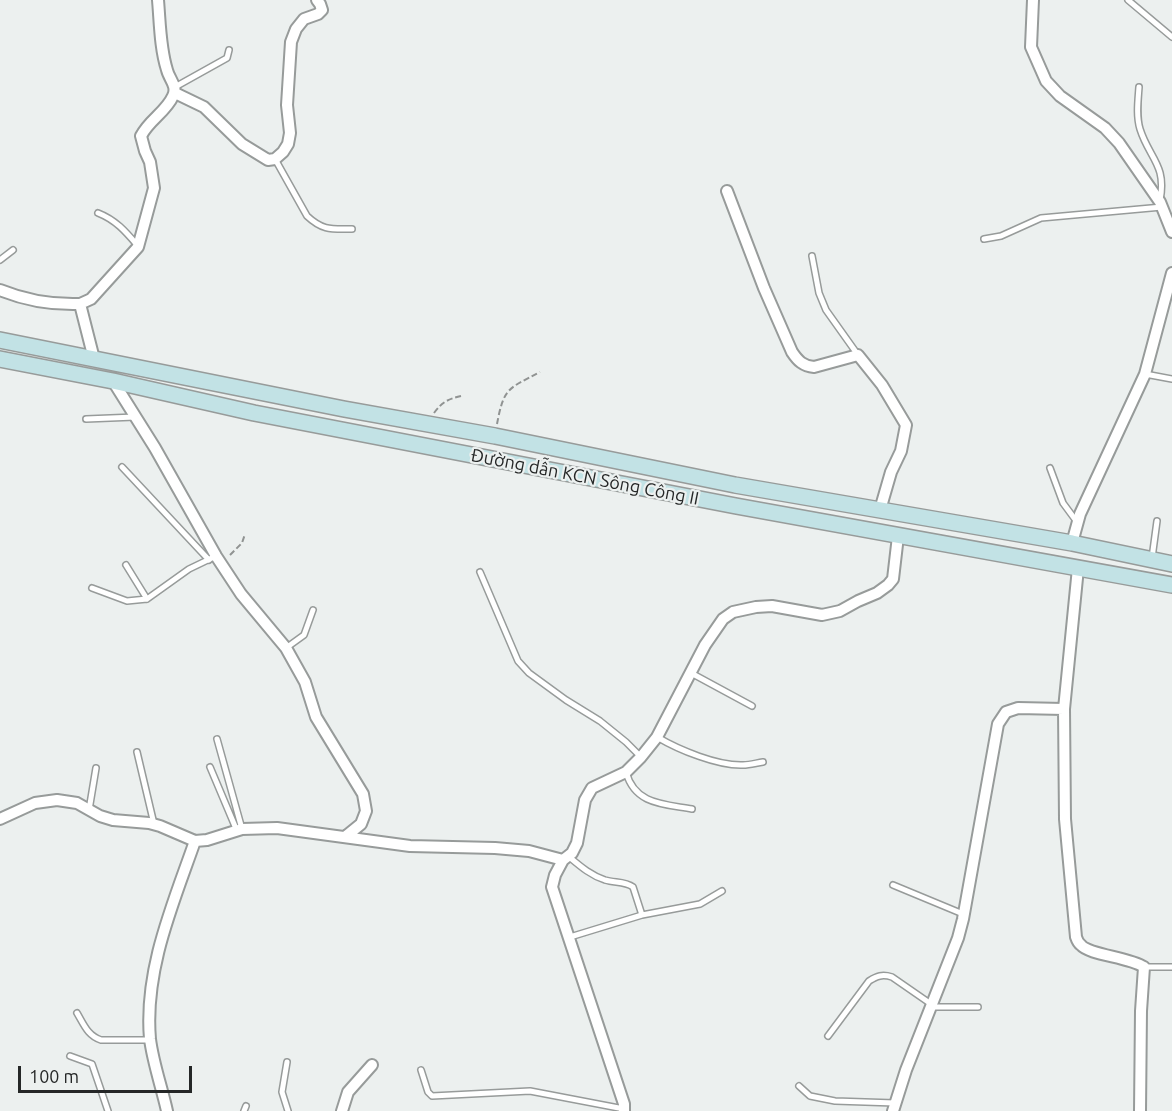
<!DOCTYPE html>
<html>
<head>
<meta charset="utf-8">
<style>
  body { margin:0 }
  #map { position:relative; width:1172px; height:1111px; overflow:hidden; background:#ecf0ef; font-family:Ubuntu,sans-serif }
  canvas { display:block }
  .scale { position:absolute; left:18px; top:1066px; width:174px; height:27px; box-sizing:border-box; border:3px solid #252727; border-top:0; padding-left:8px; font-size:18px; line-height:21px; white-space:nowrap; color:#252727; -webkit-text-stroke:4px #ecf0ef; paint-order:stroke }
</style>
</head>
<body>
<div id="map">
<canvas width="1172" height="1111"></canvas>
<div class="scale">100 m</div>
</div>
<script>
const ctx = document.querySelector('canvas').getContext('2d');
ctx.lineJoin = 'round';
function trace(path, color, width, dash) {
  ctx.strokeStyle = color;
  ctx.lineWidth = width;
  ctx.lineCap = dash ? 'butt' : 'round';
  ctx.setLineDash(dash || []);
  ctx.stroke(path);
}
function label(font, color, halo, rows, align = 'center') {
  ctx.font = font + ' Ubuntu,sans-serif';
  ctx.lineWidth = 4.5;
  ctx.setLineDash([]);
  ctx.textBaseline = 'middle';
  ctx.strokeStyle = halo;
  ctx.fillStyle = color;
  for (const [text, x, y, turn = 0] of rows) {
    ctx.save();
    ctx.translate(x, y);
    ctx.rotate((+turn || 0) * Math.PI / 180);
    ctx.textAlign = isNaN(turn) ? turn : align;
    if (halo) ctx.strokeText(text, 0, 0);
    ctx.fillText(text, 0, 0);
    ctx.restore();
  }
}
const path = new Path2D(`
  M434,413C442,402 448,399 461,396
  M497,424C504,387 508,389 540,372
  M230,555L242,543L245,534`);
const lane = new Path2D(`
  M1128,0L1172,37
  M175,87L227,58L229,50
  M1139,87C1138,101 1136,116 1140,129C1149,158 1167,165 1160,200
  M275,159L307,216C323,231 332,229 352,229
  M98,213C116,220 126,232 138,246
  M984,239L1001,236L1041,218L1162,207
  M812,256L819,293L826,310L858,355
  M0,260L13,250
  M1145,374L1172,379
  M86,419L135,417
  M122,467L209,560
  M1050,468L1063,503L1077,522
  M1152,558L1157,521
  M126,565L147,599
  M480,572L518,661L529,673L566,700L600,721L626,742L641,757
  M92,588L127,601L147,599L189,569L216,556
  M286,648L304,635L313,610
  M691,673L752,706
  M657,737C679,750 718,766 743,765C750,765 756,763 763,762
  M217,739L242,829
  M137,752L154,824
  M210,767L237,831
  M626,772C635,805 664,804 692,809
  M89,810L96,768
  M568,856C580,866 590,875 605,880C615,883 625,881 633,887L642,915
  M893,885L963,914
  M570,937L642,915L700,904L722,891
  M1144,967H1172
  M930,1007H978
  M77,1013C84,1025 88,1036 101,1040H150
  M828,1036L869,981C877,976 882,974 892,977L931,1004
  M70,1056L92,1064L108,1111
  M287,1062L282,1092L288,1111
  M421,1070L428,1092L432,1096L530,1091L624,1109
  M799,1086L810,1096L835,1101L895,1103
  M244,1111L246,1106`);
const street = new Path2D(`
  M1033,0L1031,47L1046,81L1060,96L1105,128L1119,143L1160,202L1172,232
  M175,93L204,107L242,144L268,160L275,159L283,152L288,144L290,133L287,105L291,42L296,29L304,19L318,14L322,10L320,4L317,0
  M727,191L764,288L792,352C798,361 803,366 814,367L858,355L882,385L906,425L901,451L891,472L880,510
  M0,290C27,301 51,305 80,304
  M94,359L80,304L91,299L138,247L154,188L150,162L145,151L141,136C149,120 166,112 173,96C178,86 169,79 167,70C160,48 160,23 158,0
  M113,381L155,448L216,556L241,594L286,648L305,682L316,717L363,794L366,811L361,824L345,837
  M1072,543L1080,514L1145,374L1172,273
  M1078,568L1064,709L1065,819L1076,937C1077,940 1078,943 1081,945C1089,955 1129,957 1144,967L1141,1011L1140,1111
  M0,819L35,803L57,800L77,803L100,816L113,820L149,823L160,826L195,841L207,840L242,829L277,828L410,846L495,848L529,851L563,860
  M167,1111C162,1088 153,1063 150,1039C144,970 173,904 195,841
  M342,1111L348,1092L372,1065
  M624,1111V1104L552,887L555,875L563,860L572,853L577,843L585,800L592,788L626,772L641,757L657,737L705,645L723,619L733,612L756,607L772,606L822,615L840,611L858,601L877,593L888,585L893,579L898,536
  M893,1111L906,1070L958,938L963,919L998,724L1006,712L1018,708L1064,709`);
const secondary = new Path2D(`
  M0,340L344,409L495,436L735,485L1072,543L1172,564
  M0,359L113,381L254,413L736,506L1172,585`);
const streetNames = [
  ["Đường dẫn KCN Sông Công II",585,477,11]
];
trace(lane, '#979b9a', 8);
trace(street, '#979b9a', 14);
trace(secondary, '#979b9a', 18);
trace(path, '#909392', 2, [6, 3]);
trace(lane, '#fff', 5);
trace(street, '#fff', 10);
trace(secondary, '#c2e2e5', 15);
label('18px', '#252727', '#ecf0ef', streetNames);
</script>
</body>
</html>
